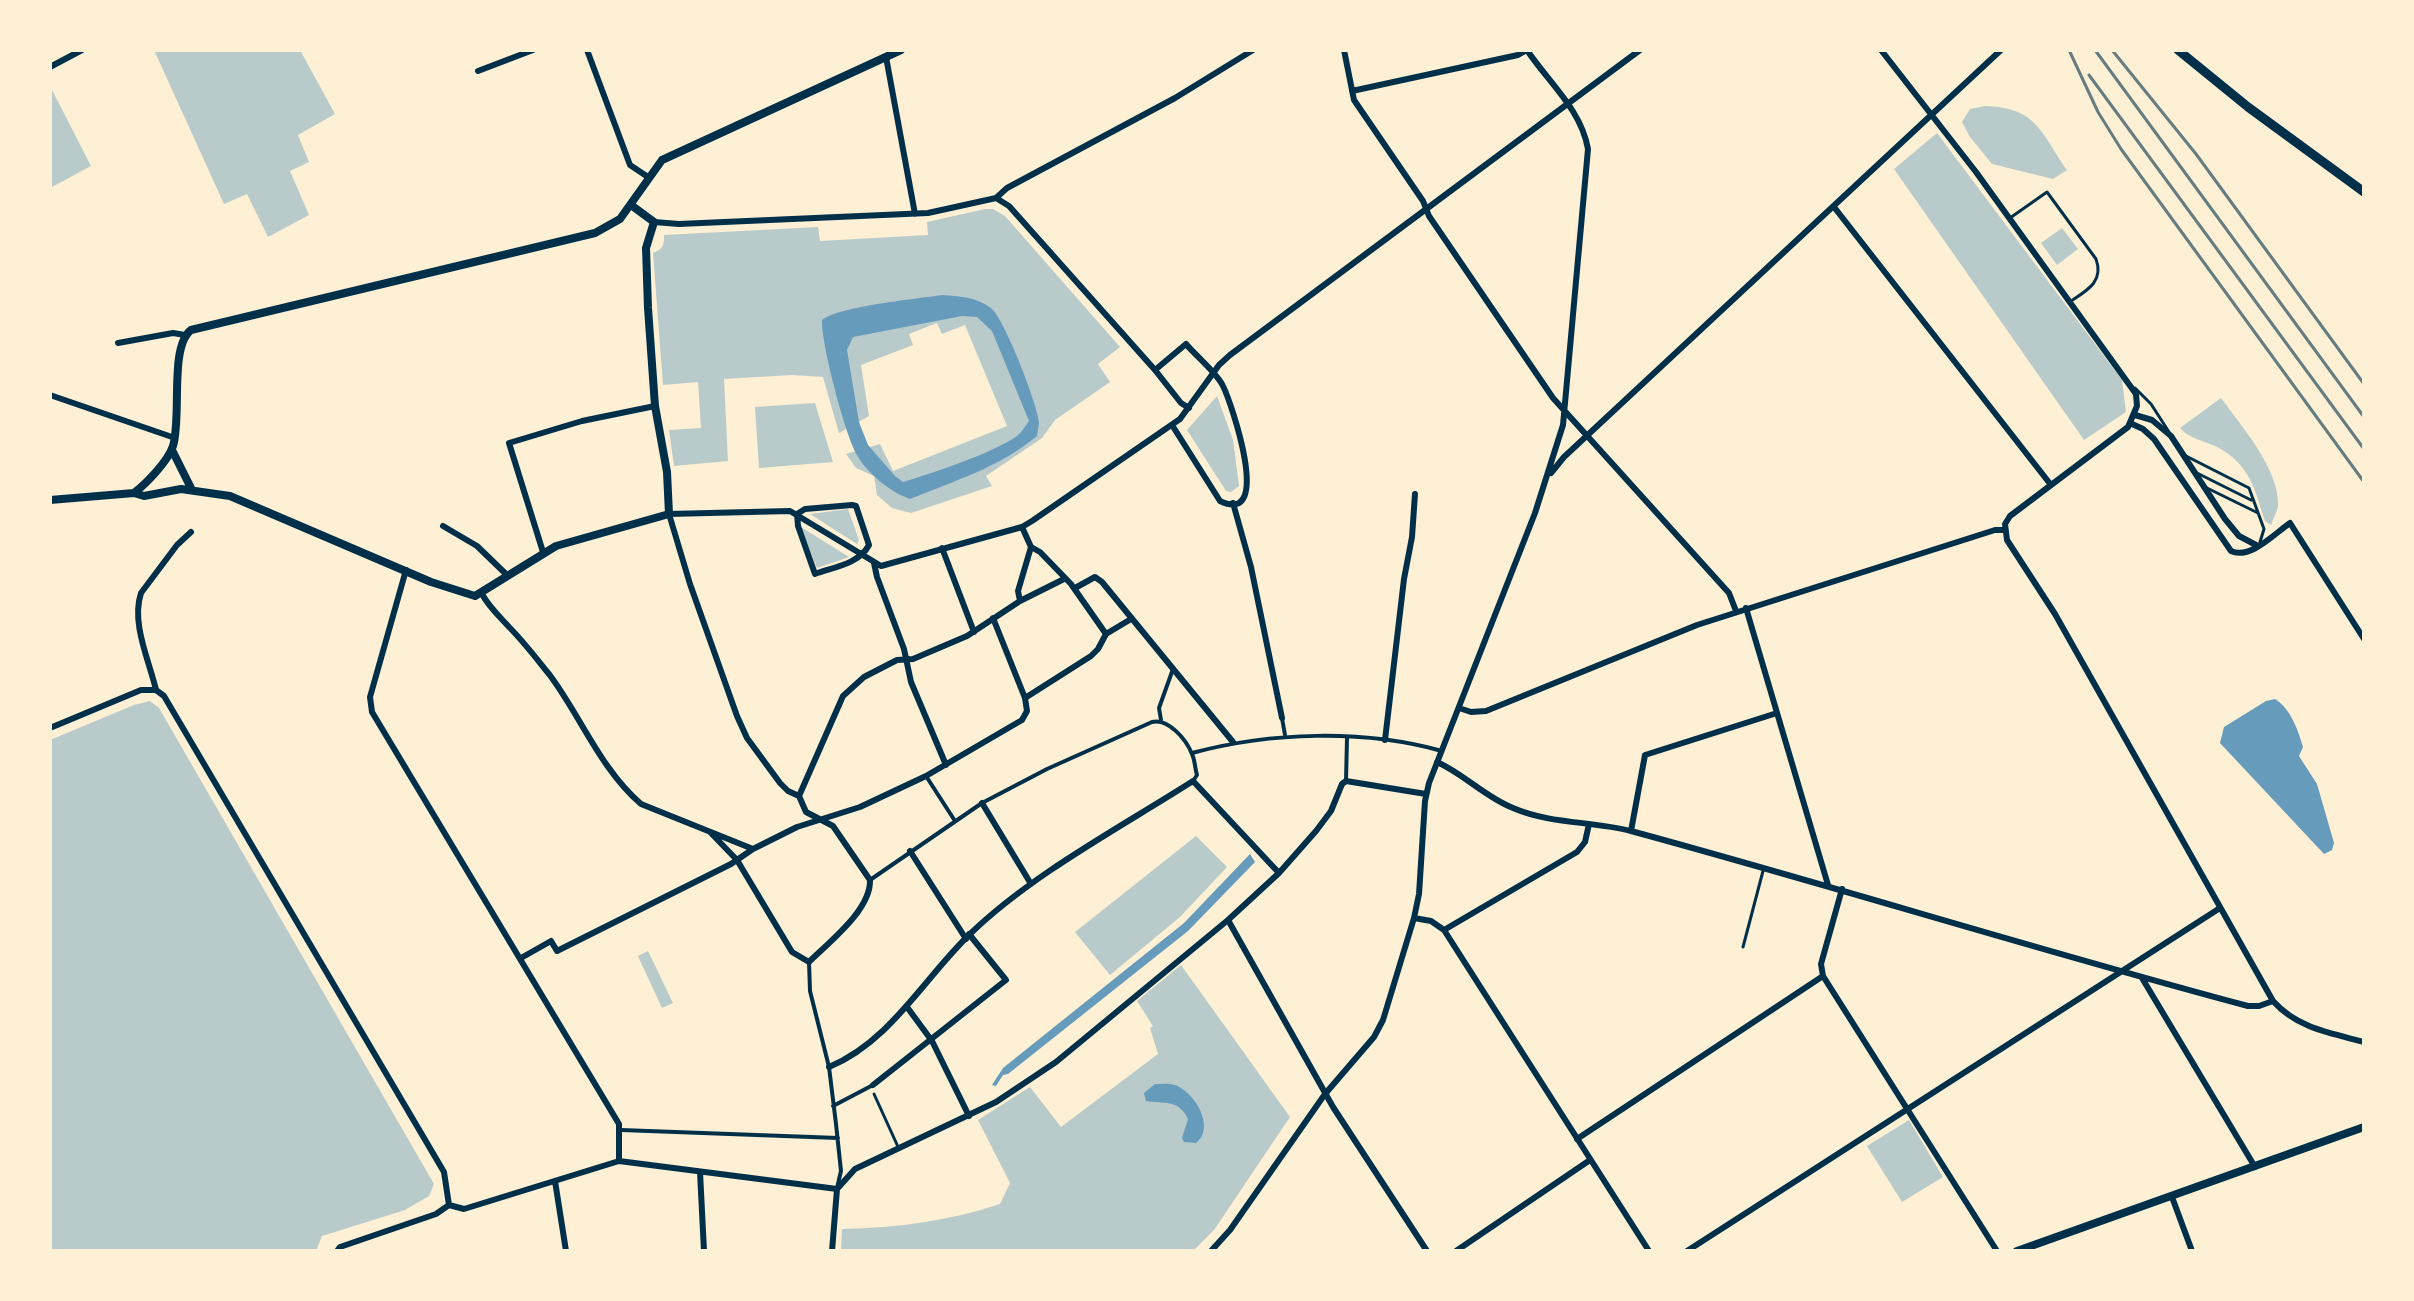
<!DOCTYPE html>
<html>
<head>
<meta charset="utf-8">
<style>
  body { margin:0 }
  #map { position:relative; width:2414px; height:1301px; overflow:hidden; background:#fdf0d5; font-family:"Archivo Narrow",sans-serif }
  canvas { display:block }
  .frame { position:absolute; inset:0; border:52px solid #fdf0d5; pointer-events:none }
</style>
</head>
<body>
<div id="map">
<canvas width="2414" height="1301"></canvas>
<div class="frame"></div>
</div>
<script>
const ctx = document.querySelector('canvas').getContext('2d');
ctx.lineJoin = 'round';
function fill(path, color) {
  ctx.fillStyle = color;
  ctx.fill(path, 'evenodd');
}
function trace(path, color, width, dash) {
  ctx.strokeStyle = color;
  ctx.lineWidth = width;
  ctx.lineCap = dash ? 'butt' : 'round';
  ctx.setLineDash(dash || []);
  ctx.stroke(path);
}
const green = new Path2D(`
  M154,50H300L335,114L298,135L309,162L290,171L309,215L268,237L247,194L224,204Z
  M50,86L91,166L50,188Z
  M1985,106C2037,108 2040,131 2067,170L2053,179L1992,164L1970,137L1962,122L1970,109Z
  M1937,133L2122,380L2126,412L2084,440L1894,169Z
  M985,209H993L1005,216L1120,347L1098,364L1110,382L1055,420L1042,438L986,476L992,486L911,513L892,508L877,495L874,476L856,468L846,454L880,444L893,471L1007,426L965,325L942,334L937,323L909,334L913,345L861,365L869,416L839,433L823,377L792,375L724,379L728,461L674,466L669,430L701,428L698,382L663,385L653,253C663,249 664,246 664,235L818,227L820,241L928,235L927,222Z
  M2062,228L2078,249L2057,265L2041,243Z
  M1217,396L1233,440L1239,486L1231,492L1226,491L1187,430Z
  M2221,398C2242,427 2280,470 2278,506C2277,512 2273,519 2271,525L2265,521C2255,490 2250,465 2219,448C2206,441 2189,439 2180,428Z
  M815,403L833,462L759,468L755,407Z
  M848,509L859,540L857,544L810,514Z
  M801,527L849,557L817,568Z
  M150,701L159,708L434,1184L429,1196L405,1210L322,1236L316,1251H50V740L134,705Z
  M1196,836L1227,867L1180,917L1110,975L1075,932Z
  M648,951L673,1003L662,1008L638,956Z
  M1181,965L1290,1117L1214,1230L1193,1251H841L842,1229C896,1228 949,1221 1000,1204L1010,1183L978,1120L1030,1087L1061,1127L1158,1054L1150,1028L1153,1026L1137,1001Z
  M1909,1120L1943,1177L1902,1202L1867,1146Z`);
const water = new Path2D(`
  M942,295C959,296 976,297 991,308C1004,318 1038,405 1039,423C1039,425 1037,435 1037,436C1000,467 954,481 910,499C890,492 867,473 857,455C845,435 821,343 822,320C840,306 917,299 942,295ZM962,316L977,317L992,331L1029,421C1025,426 1022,432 1017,436C993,453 933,473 903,482L895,476L868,445L859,422L847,350L853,337Z
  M2275,699C2291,709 2298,730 2303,747L2299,756L2317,784L2334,843L2332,850L2324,854L2220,743L2224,727L2266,701Z
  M1250,854L1255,862L1188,931L1008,1074L1003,1075L996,1086L992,1085L1003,1068L1184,923Z
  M1155,1084C1162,1084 1169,1083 1175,1085C1195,1092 1216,1128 1196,1143L1184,1142L1182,1138L1188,1119C1179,1099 1164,1104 1146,1101L1144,1093Z`);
const service = new Path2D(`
  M2010,218L2047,192L2096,259C2104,281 2088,290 2071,301
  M2135,388L2151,404L2169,432
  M2186,456L2249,488L2264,529L2260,542
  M2197,473L2251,500
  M2207,488L2258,513
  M1743,947L1763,871
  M874,1094L899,1149`);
const pedestrian = new Path2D(`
  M1282,718L1285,735
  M1161,720L1159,708L1173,669
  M1192,753C1270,732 1363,729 1442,751
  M926,776L955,821
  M1346,781L1347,738
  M870,880L982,803L1047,769L1152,722C1168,718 1186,739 1192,754C1195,760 1195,769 1197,775L1193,781
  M809,962L810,991L829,1067L836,1124L841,1171L837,1188
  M833,1106L873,1085
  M621,1130L838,1138`);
const minor = new Path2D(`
  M587,50L630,165L648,177
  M1344,50L1354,100L1423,201L1429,216L1553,398L1729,593L1736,611
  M1881,50L1976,172L2136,394L2137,406L2128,427L2010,516L2005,524L2007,540L2055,614L2273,1001C2297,1028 2330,1033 2364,1042
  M886,57L915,214
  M50,67L82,50
  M478,71L533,50
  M1352,91L1518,55L1527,50
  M996,198L1007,188L1175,98L1253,50
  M996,198L1009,206L1155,370L1181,403L1189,408
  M1834,207L2051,485
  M654,222L679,224L928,213L996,198
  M118,343L173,333L185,335
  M1155,370L1186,344C1196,356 1217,373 1223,386C1231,402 1274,527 1220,501L1172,425
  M50,395L175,438
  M2135,415L2152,420L2171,436L2225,519L2239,536L2258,546
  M2130,423L2143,429L2154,439L2231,551C2250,560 2274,534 2290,523L2364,639
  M1551,473L1564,457L2001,50
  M1233,503L1251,567L1282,718
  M852,505L856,506L869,545C859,564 834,567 815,574L798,526L797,514L805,509Z
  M443,526L477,546L508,576
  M1022,527L1031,547L1040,552L1071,584L1106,634
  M942,548L974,632
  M543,552L509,443L582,421L655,406
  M874,563L877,577L904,649L911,682L946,765
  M406,570L370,697L372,712L619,1124V1161
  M1075,588L1095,577L1102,582L1233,742
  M482,594C489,607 499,616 509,627C523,641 536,658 549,674C580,715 601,770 641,804L753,849
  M1020,601L1018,591L1031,547
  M1746,608L1828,885
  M156,690L164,696L444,1172L449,1205
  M156,690C149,660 131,623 141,593L177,545L191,532
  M1025,698L1091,656L1098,649L1106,634L1131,619
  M1459,708L1471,712L1486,711L1697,625L1995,530H2004
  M50,728L141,690H156
  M1385,740L1404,579L1412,537L1415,494
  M1437,762C1464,774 1485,797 1513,808C1550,824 1592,821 1631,831C1837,887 2041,951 2248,1006H2259L2273,1001
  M799,796L843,696L864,677L897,660L913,659L967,636L1020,601L1064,579
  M982,803L1031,884
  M1631,831L1645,755L1777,713
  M711,833L737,860L792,952L809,962C829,942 871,910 870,880L833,826L806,812L799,796L788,791L780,783L747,738L737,716L690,584L669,514L790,511L881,566L1022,527L1032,521L1180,419L1219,365L1230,355L1640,50
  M910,851L966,939
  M1842,889L1821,964L1823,976L1997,1251
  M1414,918L1431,921L1444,930L1649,1251
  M1228,920L1333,1107L1427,1251
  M1444,930L1577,852L1585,842L1589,824
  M521,958L551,941L557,951L731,864L753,849L797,827L860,807L926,776L1022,720L1027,711L1025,698L993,618
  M2142,978L2255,1167
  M907,1007L932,1041L969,1116
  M829,1067C891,1041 924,978 970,934C1032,874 1121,827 1193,781L1279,873
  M873,1085L1006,980L969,934
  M1577,1139L1823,976
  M700,1172L704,1251
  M555,1181L566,1251
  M837,1189L855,1169L996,1102L1056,1062L1228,920L1279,873L1316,831L1331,811L1342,784L1346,781L1426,794
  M2172,1197L2192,1251
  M337,1251L340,1247L436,1214L449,1205L464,1209L619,1161L837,1189
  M832,1251L837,1189
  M1211,1251L1230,1230L1325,1094L1374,1037L1383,1020L1414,918L1419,894L1425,801L1429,783L1535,513L1563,425L1588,149C1581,109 1548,82 1527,50
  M1456,1251L1590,1160
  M1687,1251L2220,908`);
const secondary = new Path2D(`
  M172,450L192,490
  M134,493C147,483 168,461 173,446C182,417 169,347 191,330L595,233L620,219L662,160L901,50
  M50,500L134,493L144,496L181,489L230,496L431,582L475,596L556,546L669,514L667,472L655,406L648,308L646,248L654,222L631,205
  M2017,1251L2364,1127`);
const primary = new Path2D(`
  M2178,50L2248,107L2364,192`);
const rail = new Path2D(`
  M2069,50L2098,112L2121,149L2364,482
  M2095,50L2364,417
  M2112,50L2196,154L2364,384
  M2089,75L2364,449`);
fill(green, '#b9caca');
fill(water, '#669bbc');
trace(service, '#003049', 3);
trace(pedestrian, '#003049', 4);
trace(minor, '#003049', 6);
trace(secondary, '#003049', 8);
trace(primary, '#003049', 9);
trace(rail, '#657d81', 3);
</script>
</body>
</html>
